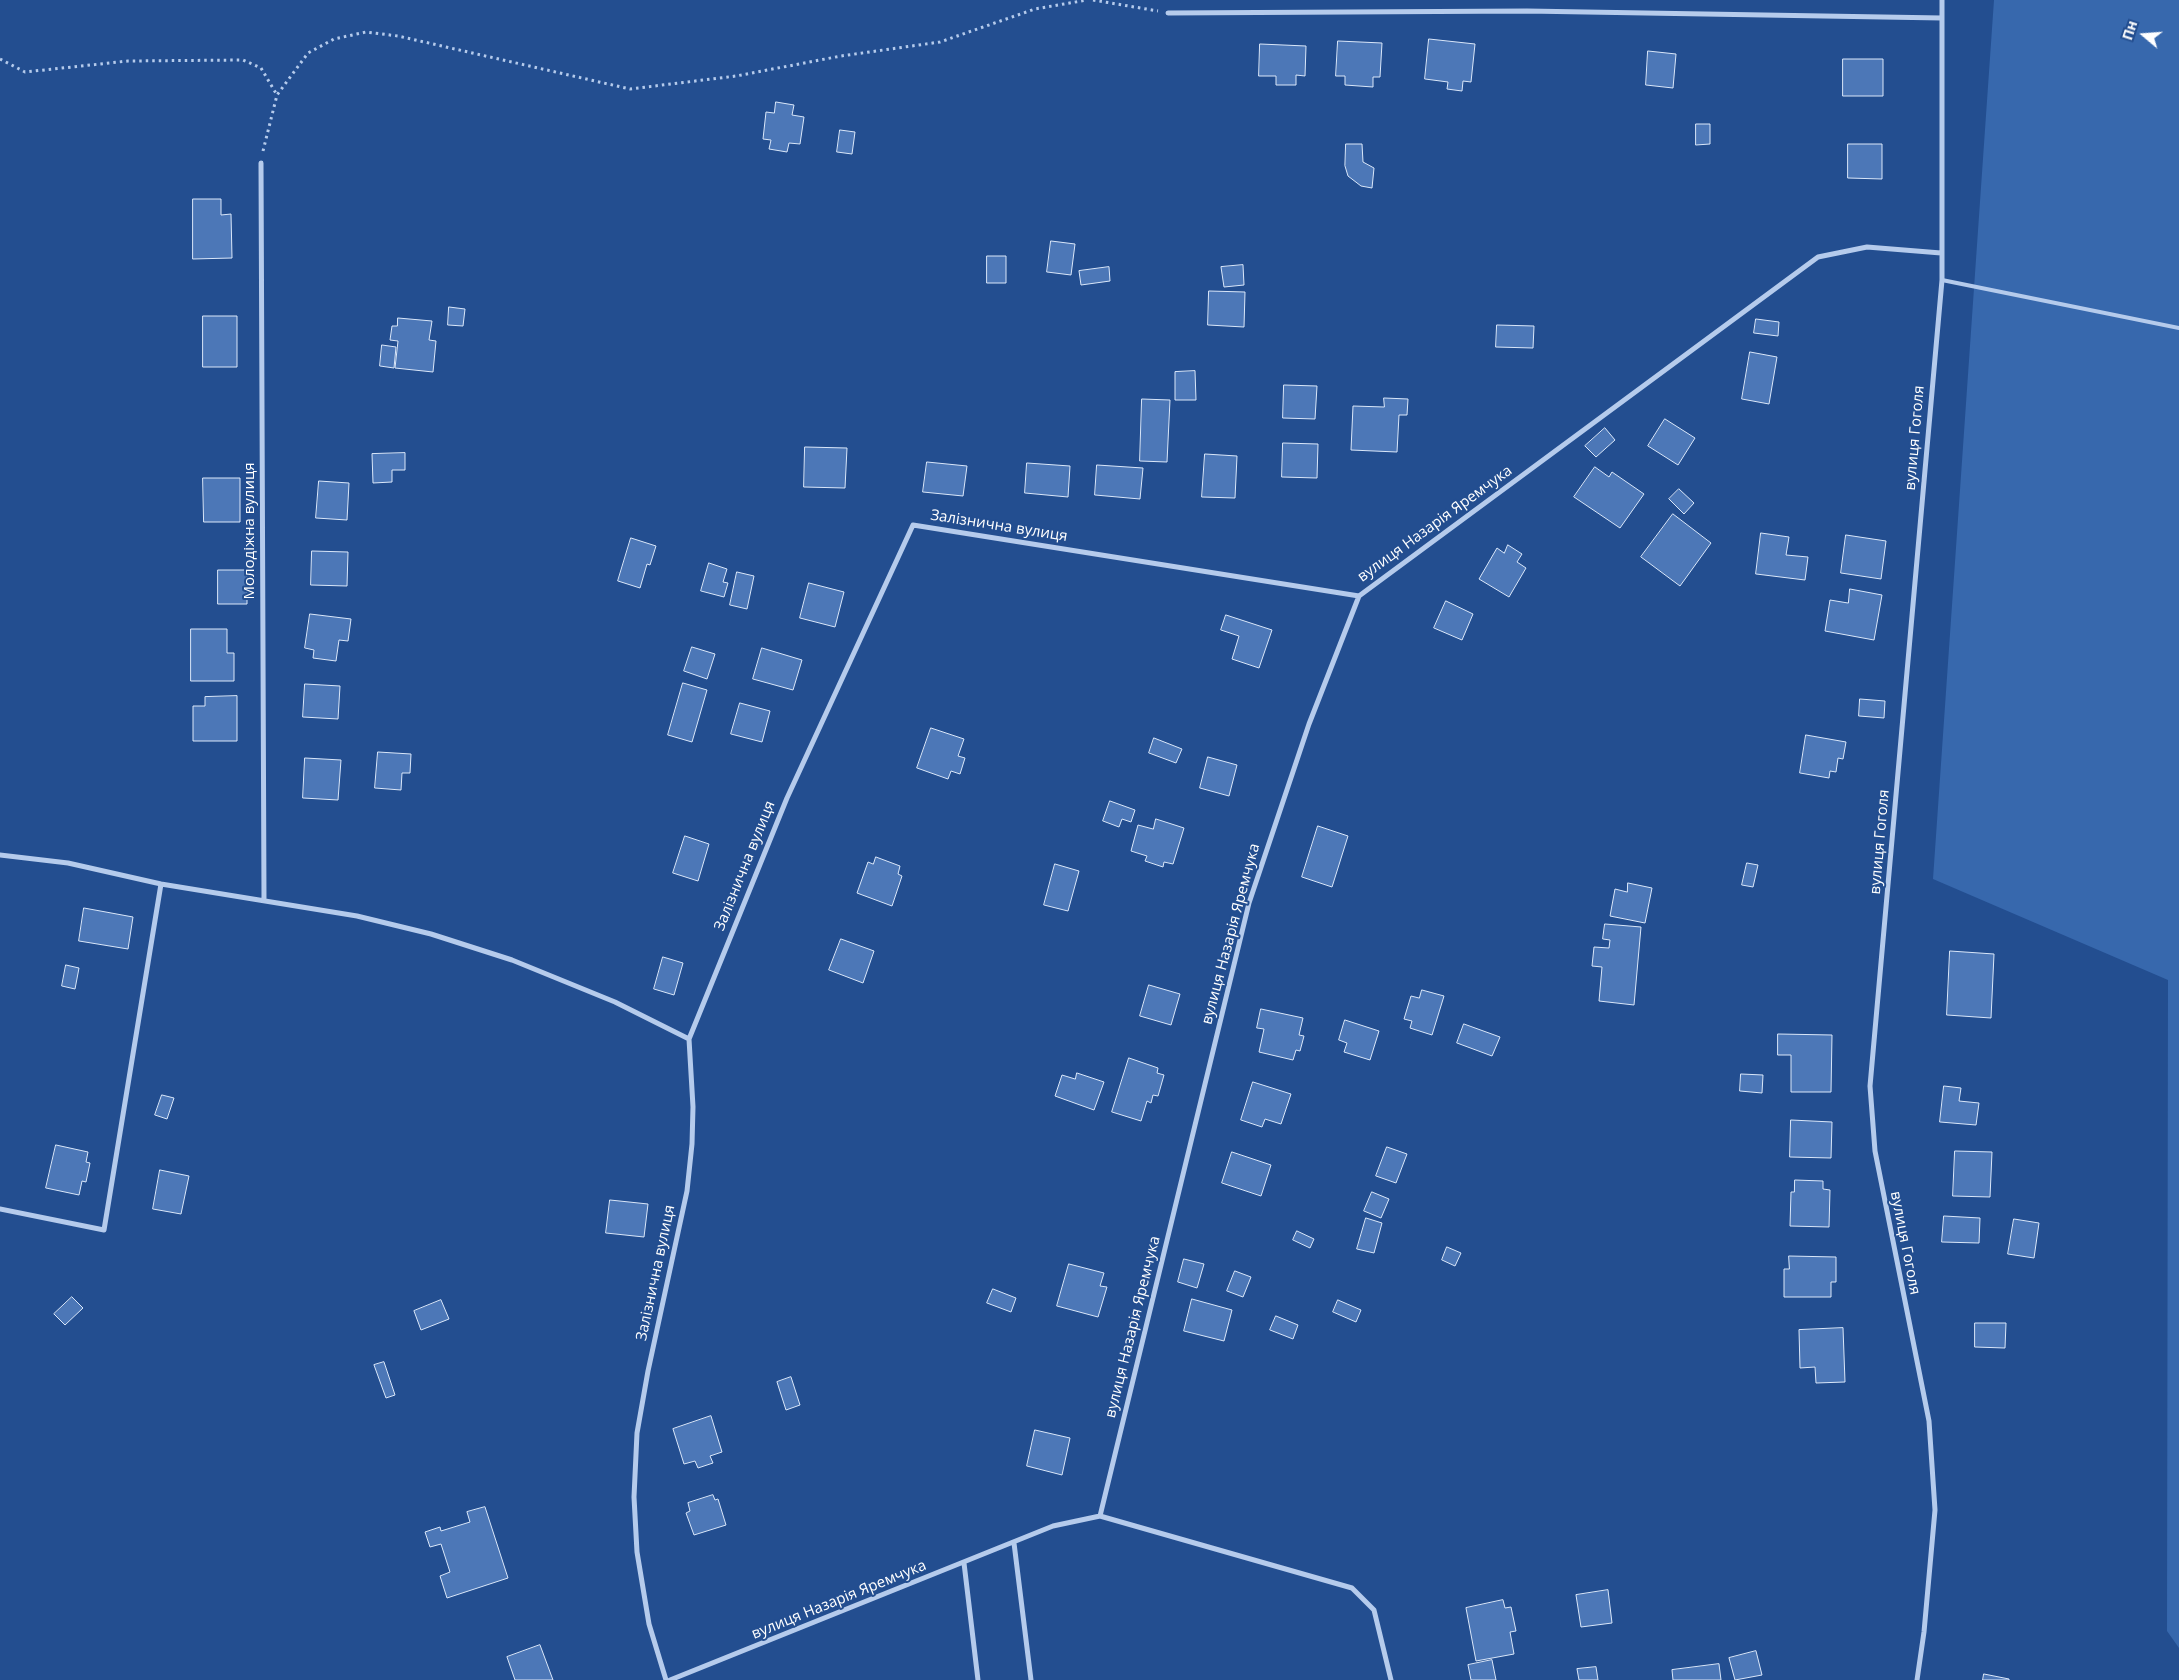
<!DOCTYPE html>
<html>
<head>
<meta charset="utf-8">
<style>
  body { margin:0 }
  #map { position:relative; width:2179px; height:1680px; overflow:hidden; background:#234e90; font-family:"Open Sans",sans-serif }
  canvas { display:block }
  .north { position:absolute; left:2119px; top:10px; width:50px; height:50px; -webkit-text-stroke:4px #234e90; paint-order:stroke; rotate:288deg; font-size:14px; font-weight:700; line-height:20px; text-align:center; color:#fff }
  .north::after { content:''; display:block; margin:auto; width:18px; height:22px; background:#fff; clip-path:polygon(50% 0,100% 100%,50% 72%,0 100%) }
</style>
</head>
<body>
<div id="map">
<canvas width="2179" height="1680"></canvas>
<div class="north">Пн</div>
</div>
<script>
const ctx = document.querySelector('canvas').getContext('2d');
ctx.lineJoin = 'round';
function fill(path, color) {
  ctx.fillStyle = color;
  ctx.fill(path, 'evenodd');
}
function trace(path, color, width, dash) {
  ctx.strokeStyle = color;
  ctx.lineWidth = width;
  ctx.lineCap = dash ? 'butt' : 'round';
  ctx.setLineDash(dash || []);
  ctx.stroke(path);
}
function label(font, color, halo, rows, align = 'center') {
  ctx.font = font + ' "Open Sans",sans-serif';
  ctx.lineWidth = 4;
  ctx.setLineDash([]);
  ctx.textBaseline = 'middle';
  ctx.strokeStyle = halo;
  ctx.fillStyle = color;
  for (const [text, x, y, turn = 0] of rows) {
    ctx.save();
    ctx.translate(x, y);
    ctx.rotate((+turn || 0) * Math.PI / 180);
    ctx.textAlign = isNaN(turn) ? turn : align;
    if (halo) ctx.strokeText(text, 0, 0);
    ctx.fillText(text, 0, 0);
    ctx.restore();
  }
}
const green = new Path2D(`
  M1994,0H2179V1648L2167,1631L2168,980L1933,879Z`);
const building = new Path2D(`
  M1429,39L1475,44L1471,82L1463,81L1462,91L1447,89L1448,82L1425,79Z
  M1338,41L1382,43L1380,77H1373V87L1345,85V76H1336Z
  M1260,44L1306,46L1305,76L1296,75V85H1276V76H1259Z
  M1648,51L1676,54L1673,88L1646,85Z
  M1843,59H1883V96H1843Z
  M776,102L794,105L792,115L804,117L800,144L789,143L787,152L769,149L771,140L763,139L766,112L774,113Z
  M1696,124H1710V144L1696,145Z
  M840,130L855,132L852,154L837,152Z
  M1346,144H1362L1363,162L1374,168L1372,188L1361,186L1348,176L1345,166Z
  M1848,144H1882V179L1848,178Z
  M193,199H221V215L231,214L232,258L193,259Z
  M1051,241L1075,244L1071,275L1047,272Z
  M987,256H1006V283H987Z
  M1243,265L1244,285L1224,287L1221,267Z
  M1109,267L1110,281L1081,285L1079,271Z
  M1209,291L1245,292L1244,327L1208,325Z
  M449,307L465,309L463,326L448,325Z
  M203,316H237V367H203Z
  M398,318L432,321L429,340L436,341L433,372L395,368L398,341L390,340L392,326H397Z
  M1756,319L1779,322L1778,336L1754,333Z
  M1497,325L1534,326L1533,348L1496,347Z
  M382,345L396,347L394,368L380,366Z
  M1750,352L1777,357L1769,404L1742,399Z
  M1195,371L1196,400H1175V372Z
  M1284,385L1317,386L1315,419L1283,418Z
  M1384,398L1408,399L1407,415H1399L1397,452L1351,450L1353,406L1384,407Z
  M1142,399L1170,400L1167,462L1140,461Z
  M1665,419L1695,438L1678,465L1648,446Z
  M1605,428L1615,440L1596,457L1585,446Z
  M1283,443L1318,444L1317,478L1282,477Z
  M805,447L847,448L845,488L804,487Z
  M405,453V470H392V482L373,483L372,454Z
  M1205,454L1237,456L1235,498L1202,497Z
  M927,462L967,466L963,496L923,492Z
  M1027,463L1070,466L1068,497L1025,493Z
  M1097,465L1143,468L1140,499L1095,495Z
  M1595,467L1609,477L1612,472L1644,494L1620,528L1574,497Z
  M203,478H240V522H204Z
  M319,481L349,483L347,520L316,518Z
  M1679,489L1694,503L1684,514L1669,499Z
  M1673,514L1711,543L1680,586L1641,557Z
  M1761,533L1789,537L1786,555L1808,557L1805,580L1756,574Z
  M1846,535L1886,541L1881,579L1841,573Z
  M631,538L656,546L650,565L647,564L640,588L618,581Z
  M1508,545L1522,554L1517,562L1526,568L1509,597L1479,579L1497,548L1504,553Z
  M312,551L348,552L347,586L311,585Z
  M709,563L727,569L723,582L728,583L724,597L701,591Z
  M218,570H247V604H218Z
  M737,572L754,576L747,609L730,605Z
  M809,583L844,592L835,627L800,618Z
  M1850,589L1882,595L1874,640L1825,631L1830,600L1848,603Z
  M1446,601L1473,614L1462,640L1434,628Z
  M310,614L351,619L348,641L339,640L336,661L313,658L314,650L305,648Z
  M1226,615L1272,630L1259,668L1232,659L1239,636L1221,630Z
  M191,629H227V653H234V681H191Z
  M692,647L715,654L707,679L684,671Z
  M762,648L802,660L793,690L753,679Z
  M683,683L707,690L692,742L668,735Z
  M305,684L340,686L338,719L303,717Z
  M237,696V741H193V706H205V697Z
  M1860,699L1885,701L1884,718L1859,716Z
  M740,703L770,711L762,742L731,734Z
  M931,728L964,739L958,756L965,758L960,774L951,771L948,779L917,768Z
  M1806,735L1846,742L1843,759L1838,758L1836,772L1830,771L1829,778L1800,773Z
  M1154,738L1182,749L1176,763L1149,753Z
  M378,752L411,754L410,773H402L401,790L375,788Z
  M1208,757L1237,765L1229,796L1200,788Z
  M305,758L341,760L338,800L303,798Z
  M1110,801L1135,810L1131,822L1122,819L1119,827L1103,821Z
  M1156,819L1184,828L1173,864L1164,862L1163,867L1145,861L1147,856L1131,851L1138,825L1153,829Z
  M1318,826L1348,836L1332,887L1302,877Z
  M685,836L709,844L698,881L673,873Z
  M876,857L900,866L898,874L902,876L892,906L857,893L868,862L873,864Z
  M1747,863L1758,865L1753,887L1742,885Z
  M1055,864L1079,871L1068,911L1044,905Z
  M1628,883L1652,888L1645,923L1610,916L1615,889L1627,892Z
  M84,908L133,917L128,949L79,941Z
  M1605,924L1641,927L1634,1005L1599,1001L1602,967L1592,966L1594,947L1609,948L1610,940L1603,939Z
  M841,939L874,951L863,983L829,970Z
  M1950,951L1994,954L1991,1018L1947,1015Z
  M663,957L683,963L674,995L654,989Z
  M66,965L79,968L75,989L62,986Z
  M1149,985L1180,994L1171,1025L1140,1016Z
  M1422,990L1444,996L1432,1035L1410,1028L1412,1021L1404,1019L1411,996L1419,998Z
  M1261,1009L1303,1018L1299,1035L1304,1036L1300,1051L1296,1050L1293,1060L1259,1052L1264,1029L1257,1028Z
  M1345,1020L1379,1031L1370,1060L1344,1052L1347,1043L1339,1040Z
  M1464,1024L1500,1037L1492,1056L1457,1043Z
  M1778,1034L1832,1035L1831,1092H1791V1055H1778Z
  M1129,1058L1158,1068L1157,1073L1164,1075L1158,1096L1153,1095L1151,1103L1147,1101L1141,1121L1112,1112Z
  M1077,1073L1104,1082L1094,1110L1055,1096L1062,1075L1075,1079Z
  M1741,1074L1763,1075L1762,1093L1740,1091Z
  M1253,1082L1291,1094L1281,1124L1265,1119L1262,1127L1241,1120Z
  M1944,1086L1961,1088L1959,1101L1979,1103L1976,1125L1940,1122Z
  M162,1095L174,1098L167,1119L155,1115Z
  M1791,1120L1832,1122L1831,1158L1790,1157Z
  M56,1145L88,1152L86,1162L90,1163L86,1182L82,1181L79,1195L46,1188Z
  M1387,1147L1407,1154L1396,1183L1376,1176Z
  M1955,1151L1992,1152L1990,1197L1953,1196Z
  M1232,1152L1271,1165L1261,1196L1222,1183Z
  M160,1170L189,1176L181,1214L153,1209Z
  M1795,1180L1823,1181V1189L1830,1190L1829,1227L1790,1226L1791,1192H1794Z
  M1372,1192L1389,1199L1381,1218L1364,1211Z
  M610,1200L648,1204L644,1237L606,1233Z
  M1944,1216L1980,1218L1979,1243L1942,1242Z
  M1366,1218L1382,1223L1374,1253L1357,1249Z
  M2014,1219L2039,1223L2034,1258L2008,1254Z
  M1297,1231L1314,1239L1310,1248L1293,1240Z
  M1447,1247L1461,1253L1455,1266L1442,1260Z
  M1789,1256L1836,1257V1282H1831V1297H1784V1269H1789Z
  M1184,1259L1204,1264L1197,1288L1178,1282Z
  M1069,1264L1104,1273L1100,1286L1107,1287L1098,1317L1057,1306Z
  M1235,1271L1251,1277L1243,1297L1227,1291Z
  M993,1289L1016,1298L1011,1312L987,1303Z
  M72,1297L83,1308L65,1325L54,1314Z
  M1192,1299L1232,1310L1224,1341L1184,1331Z
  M441,1300L449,1319L421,1330L414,1311Z
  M1338,1300L1361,1310L1356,1322L1333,1312Z
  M1276,1316L1298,1325L1293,1339L1270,1330Z
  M1975,1323H2006L2005,1348L1975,1347Z
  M1843,1328L1845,1382L1816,1383L1815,1367L1800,1368L1799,1330Z
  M384,1362L395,1395L386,1398L374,1365Z
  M791,1377L800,1405L786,1410L777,1382Z
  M711,1416L722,1452L710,1456L713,1463L698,1468L695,1461L684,1464L673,1429Z
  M1035,1430L1070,1438L1062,1475L1027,1466Z
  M713,1495L715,1500L718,1499L726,1525L694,1535L686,1513L690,1511L688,1503Z
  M485,1507L508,1578L447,1598L440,1576L450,1572L441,1544L430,1547L425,1532L440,1527L441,1531L470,1522L467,1512Z
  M1608,1590L1612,1623L1581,1627L1576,1595Z
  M1503,1600L1505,1608L1511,1607L1516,1631L1510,1632L1514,1654L1476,1661L1466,1608Z
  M540,1645L553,1680H515L507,1657Z
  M1756,1651L1762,1675L1735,1680L1729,1658Z
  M1492,1660L1496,1680H1471L1468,1665Z
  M1719,1664L1721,1680H1673L1672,1670Z
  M1596,1667L1598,1680H1579L1577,1669Z
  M1984,1674L2009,1679V1680H1983Z`);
const path = new Path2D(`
  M1093,0L1158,11
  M0,59L25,72L128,61L243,60L261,68L277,95
  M263,151L277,95L308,53L334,39L366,32L398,36L630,89L736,76L841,56L940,42L1035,9L1087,0`);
const service = new Path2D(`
  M1942,280L2179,328`);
const minor = new Path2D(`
  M1168,13L1527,11L1942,18
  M261,163L264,899
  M0,855L68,863L161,884L357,916L431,934L512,960L615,1002L689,1039
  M0,1209L104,1230L161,884
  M1100,1516L1352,1588L1374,1610L1391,1680
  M1014,1543L1031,1680
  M964,1563L978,1680
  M666,1680L649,1624L637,1552L634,1497L637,1433L648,1371L687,1191L692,1144L693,1107L689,1039L787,798L913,525L1359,596
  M670,1680L1053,1526L1100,1516L1249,903L1309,724L1359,596L1818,257L1867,247L1941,253
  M1917,1680L1924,1632L1935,1510L1929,1421L1875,1151L1870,1086L1942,280V0`);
const streetNames = [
  ["вулиця Гоголя",1915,438,-85],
  ["вулиця Назарія Яремчука",1435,524,-36],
  ["Залізнична вулиця",999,526,9],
  ["Молодіжна вулиця",250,531,-90],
  ["вулиця Гоголя",1880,842,-85],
  ["Залізнична вулиця",745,866,-68],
  ["вулиця Назарія Яремчука",1231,934,-75],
  ["вулиця Гоголя",1905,1243,79],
  ["Залізнична вулиця",656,1273,-78],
  ["вулиця Назарія Яремчука",1133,1327,-76],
  ["вулиця Назарія Яремчука",839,1600,-22]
];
fill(green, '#3768ad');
fill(building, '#4c77b7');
trace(building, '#dae7f9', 1);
trace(path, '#b5cbec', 3, [2.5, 4]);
trace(service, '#b5cbec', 4);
trace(minor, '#b5cbec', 5);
label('15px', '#fff', '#234e90', streetNames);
</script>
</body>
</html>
